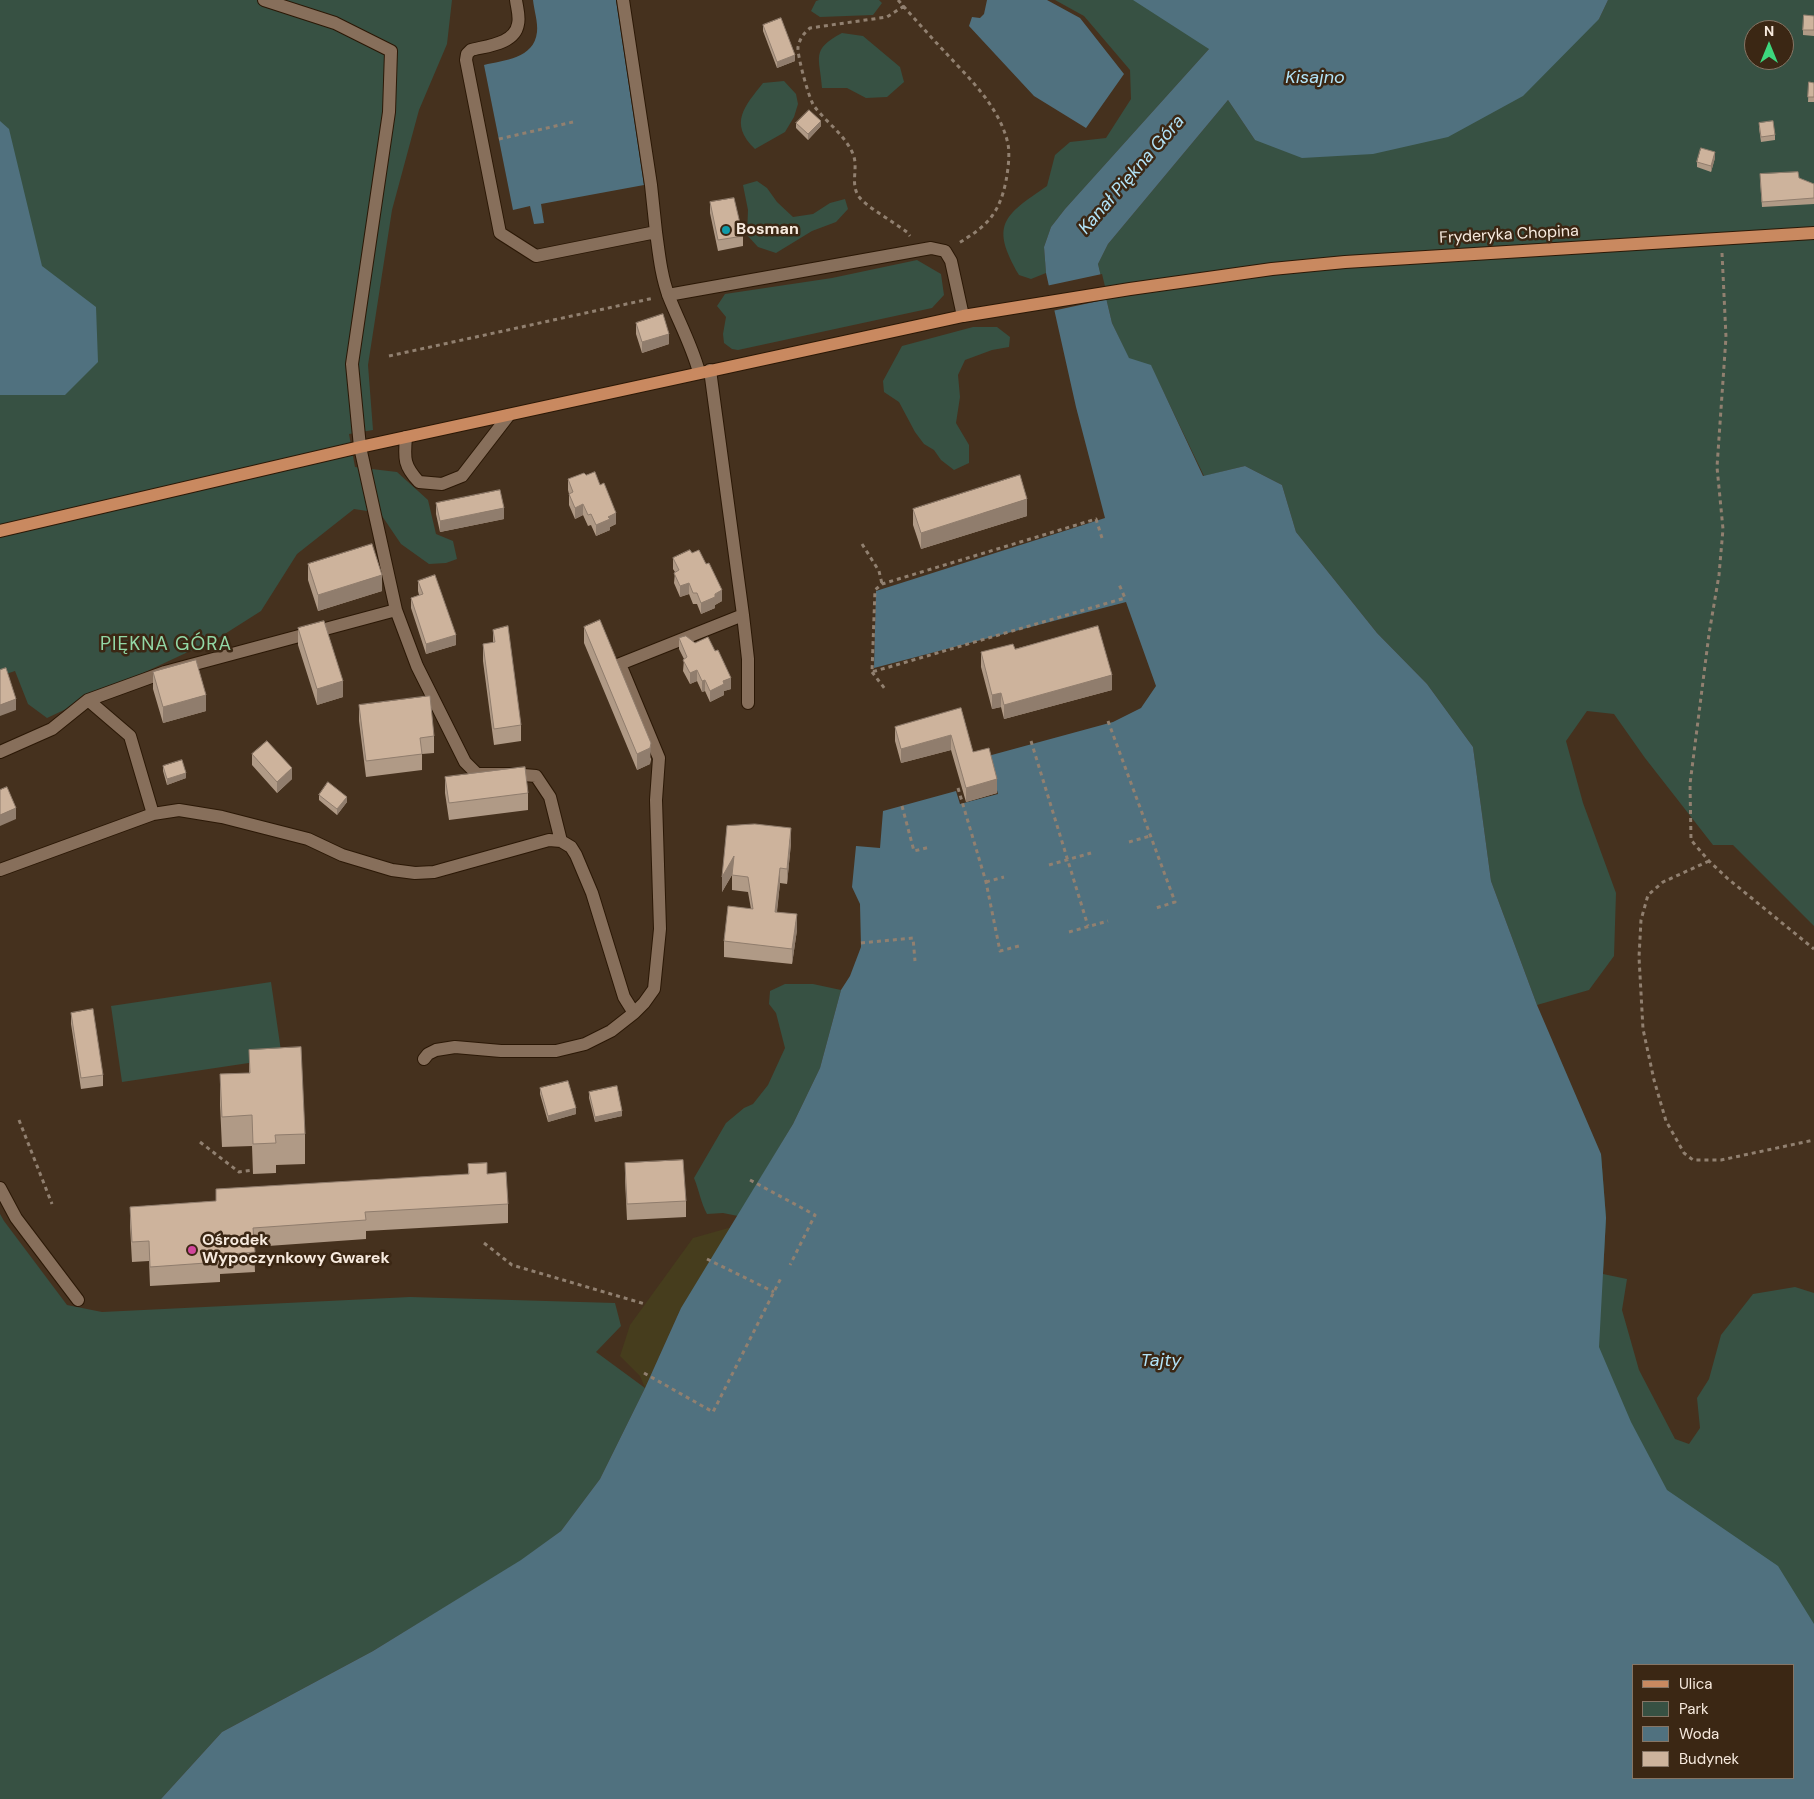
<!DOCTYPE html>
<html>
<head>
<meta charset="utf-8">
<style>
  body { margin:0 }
  #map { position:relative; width:1814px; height:1799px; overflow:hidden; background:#45311e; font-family:"DM Sans",sans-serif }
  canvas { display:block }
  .legend { position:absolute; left:1632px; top:1664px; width:162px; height:115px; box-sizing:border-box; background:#3b2714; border:1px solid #867565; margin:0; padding:6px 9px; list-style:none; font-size:15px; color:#f7eade }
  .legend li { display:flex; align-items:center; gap:10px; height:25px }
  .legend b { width:25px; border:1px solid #867565 }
  .north { position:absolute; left:1744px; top:20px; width:50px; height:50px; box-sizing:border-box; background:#3b2714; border:1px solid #867565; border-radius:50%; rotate:0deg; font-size:14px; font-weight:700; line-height:20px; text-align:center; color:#f7eade }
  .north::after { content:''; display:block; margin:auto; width:18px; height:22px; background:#3dd77d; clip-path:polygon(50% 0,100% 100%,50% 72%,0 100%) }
</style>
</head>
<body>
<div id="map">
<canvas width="1814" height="1799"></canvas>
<ul class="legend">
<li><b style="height:6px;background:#c98960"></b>Ulica</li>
<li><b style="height:14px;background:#375143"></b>Park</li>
<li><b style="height:14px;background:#50717f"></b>Woda</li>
<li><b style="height:14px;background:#cdb39c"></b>Budynek</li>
</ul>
<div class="north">N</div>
</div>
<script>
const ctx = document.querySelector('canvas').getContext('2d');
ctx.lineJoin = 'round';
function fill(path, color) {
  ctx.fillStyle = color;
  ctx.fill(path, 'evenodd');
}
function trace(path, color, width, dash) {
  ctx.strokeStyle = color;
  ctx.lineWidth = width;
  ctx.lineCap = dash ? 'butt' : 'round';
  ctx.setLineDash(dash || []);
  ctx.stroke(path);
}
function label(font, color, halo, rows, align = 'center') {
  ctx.font = font + ' "DM Sans",sans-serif';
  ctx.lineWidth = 5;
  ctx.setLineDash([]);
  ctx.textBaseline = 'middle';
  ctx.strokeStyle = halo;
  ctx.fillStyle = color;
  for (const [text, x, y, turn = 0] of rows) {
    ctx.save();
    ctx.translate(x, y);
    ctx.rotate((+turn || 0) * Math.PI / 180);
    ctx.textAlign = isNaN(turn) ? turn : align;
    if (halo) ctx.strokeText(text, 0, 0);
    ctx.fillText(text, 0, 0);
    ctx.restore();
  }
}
const green = new Path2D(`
  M0,0H452L447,44L419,110L392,210L368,365L373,430L349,434L355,467L397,472L428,500L436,534L453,541L457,559L446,563L429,564L401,544L380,513L354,509L297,554L261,611L220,637L47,718L28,704L15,671L0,676Z
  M819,0H879L882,3L873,15L820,17L811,11L816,1Z
  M1055,0H1199L1209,49L1065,209L1051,227L1044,247L1046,273L1031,279L1019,275C990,225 1003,216 1047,186L1055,155L1070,142L1106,138L1131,99L1130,70L1084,16Z
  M1608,0H1814V926L1733,845H1713L1645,758L1614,714L1587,711L1566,741L1583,803L1616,893L1614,956L1589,990L1537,1005L1491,881L1473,747L1427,684L1377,633L1296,532L1282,485L1245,466L1204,476L1151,366L1129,359L1112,323L1098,264L1108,244L1228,100L1255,140L1599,19ZM1754,30H1784V60H1754Z
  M842,33L863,36L900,67L904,82L887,97L866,98L847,88H822C820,57 810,50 842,33Z
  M784,81L796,94L798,104L794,117L785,132L755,149C728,123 745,106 763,83Z
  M757,181L767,188L777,202L793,217L813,214L830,203L845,199L848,209L836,222L812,231L776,253L758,247L747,235L748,210L743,185Z
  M917,260L941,274L944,295L932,308L738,350L732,349L724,343L723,334L726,317L717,306L725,294L832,278Z
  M973,327H997L1010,337L1009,347L992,350L965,360L958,375L960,397L956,423L969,445V463L954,470L941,460L934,450L924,444L915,432L899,402L884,392L883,381L902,346Z
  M271,982L282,1058L122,1082L111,1006Z
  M785,984H813L841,990L820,1068L793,1124L738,1216L723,1213L707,1214C701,1203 699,1190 694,1178L726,1123L744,1108L753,1104L768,1085L785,1048L776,1013L769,1004L770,991Z
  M1601,1154L1606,1218L1603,1274L1627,1279L1622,1310L1639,1370L1675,1439L1689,1444L1700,1428L1697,1398L1709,1379L1721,1335L1753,1294L1795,1287L1814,1293V1745L1793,1665L1509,1444Z
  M0,1214L4,1221L67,1305L102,1312L410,1297L615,1303L621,1326L596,1352L645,1388L600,1479L561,1531L522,1560L373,1651L222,1732L161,1799H0Z`);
const sand = new Path2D(`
  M732,1227L681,1308L645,1388L640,1376L620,1356L630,1325L693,1238Z`);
const water = new Path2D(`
  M533,0H616L644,185L541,204L544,223L534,224L530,206L513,210L484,65C504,60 534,59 537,32C538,22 534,10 533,0Z
  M987,0H1047L1080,18L1124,74L1086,128L1034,96L969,26L972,17L980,18L984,14Z
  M1133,0H1608L1599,19L1523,96L1448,137L1373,154L1302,158L1255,140L1228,100L1108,244L1098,264L1112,323L1129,358L1151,365L1203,476L1245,466L1282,485L1296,532L1377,633L1427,684L1473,747L1491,881L1537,1005L1601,1154L1606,1218L1599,1347L1631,1422L1667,1490L1778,1566L1814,1624V1799H161L222,1732L373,1651L521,1560L561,1531L600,1479L645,1388L681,1308L793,1124L820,1068L841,990L850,976L861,947L860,904L852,887L856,846L880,848L883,811L956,791L960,804L998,794L988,756L1113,722L1141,708L1156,686L1126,602L874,668L876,591L1105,518L1076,407L1046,273L1044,247L1051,227L1065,209L1209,49ZM1633,1665H1793V1778H1633Z
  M0,121L9,129L42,266L96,307L98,362L65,395H0Z`);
const pier = new Path2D(`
  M1102,274L1108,299L1052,311L1046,286Z`);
const path = new Path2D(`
  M898,0C913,17 928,34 944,51C968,77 1000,107 1008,144C1010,155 1008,170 1006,181C999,215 986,227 957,244
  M904,6L887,17L810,28C804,33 800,38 798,47C797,55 809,99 814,106C826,122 845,135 853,154C859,168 849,185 860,198C867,207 895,223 907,232L910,236
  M499,139L573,122
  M1722,253L1726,337L1717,467L1723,529L1719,575L1709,634L1690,784L1691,840L1709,861L1727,878L1814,949
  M389,356L654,298
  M1102,538L1096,519L882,584L875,590L872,672L1125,598L1118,582
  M862,544L879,571L882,584
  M872,672L885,689
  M1108,721L1175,902L1156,908
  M1031,741L1088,926
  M958,788L986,882L1000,951L1019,946
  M902,806L914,851L930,847
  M1129,842L1150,836
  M1709,861L1663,882L1648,895L1641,920L1639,957L1643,1029L1654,1080L1666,1121L1684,1153L1693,1160H1721L1814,1140
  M1049,865L1091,853
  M986,882L1004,877
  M1069,932L1108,921
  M861,943L913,938L915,961
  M19,1120L52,1204
  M200,1142L239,1172L253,1170
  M750,1180L815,1215L790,1265
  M484,1243L512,1265L645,1304
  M707,1259L774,1292
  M644,1373L713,1412L782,1276`);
const minor = new Path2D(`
  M264,0L335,23L391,51L389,112L352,364L360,447L396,610L417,666L465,762L477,774H511L536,776L550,797L561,841
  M516,0C517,8 520,17 518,24C515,44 486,46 471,50L467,54L466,60L500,233L536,256L656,232C659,254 661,276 669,297C679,322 692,346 699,372
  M623,0L651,185L656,232
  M668,295L931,248L945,251L951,261L963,316
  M710,370L743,615L748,659V703
  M406,437C404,459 404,466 419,482L442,484L462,476L509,415
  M88,700L130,736L153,814
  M0,752L52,729L88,700L165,672L396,610
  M0,870L153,814L179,810L222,817L308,839L342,855L392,870L415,873L434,872L549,840L561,841L571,847L576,855L592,893L624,997L634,1013
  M424,1059L428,1054L436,1050L455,1047L501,1051H556L585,1044L611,1031L634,1013L644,1003L654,989L660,929L656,800L659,758L620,664L743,615
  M0,1188L16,1218L78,1300`);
const major = new Path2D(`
  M0,531L360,447L963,316L1130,289L1272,269L1345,262L1814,233`);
const wall = new Path2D(`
  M1814,16V36L1803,35V30Z
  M763,25L795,61L777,68L763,31Z
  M1809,82L1814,83V102H1808Z
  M796,123L821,126L808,140L796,128Z
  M1759,123L1775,135V140L1761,142L1759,128Z
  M1715,158L1711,172L1697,167V162Z
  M1799,178L1814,184V204L1762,207L1760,180Z
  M710,202L743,236V246L718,251L710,213Z
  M636,323L669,344L642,353L636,334Z
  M568,479L616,524L610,527V530L596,536L591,525L588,526L583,515L575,519L569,505V494L568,490Z
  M436,503L504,519L440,532L436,514Z
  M913,509L1027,516L921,549L913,525Z
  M692,553L706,564L722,601L715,605V608L701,614L697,604H693L689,594L680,597L674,583L675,572L673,569V558Z
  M308,564L382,591L318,611L308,580Z
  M418,581L456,645L426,654L411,608V598L419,595L418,591Z
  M584,627L651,759L650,764L637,770L584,643Z
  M298,628L343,697L317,705L298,645Z
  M493,630L521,725V741L494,745L483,661V644L493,643Z
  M679,638L731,689L724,691V695L710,702L705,691L702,692L697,681L690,684L683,671L684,659L679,649Z
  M1015,649L1112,690L1004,719L1001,707L992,709L981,667V652Z
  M153,672L206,711L163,723L153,689Z
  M359,705L434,736V753L422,754V770L366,777L359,721Z
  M961,708L973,752L997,793L966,802L951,750L901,763L895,741V727Z
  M252,754L292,779L277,793L252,765Z
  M163,766L186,778L167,785L163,771Z
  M445,777L528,793V810L449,820L445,793Z
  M319,795L347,802L337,815L319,800Z
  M727,826L791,843L787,884L780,883L777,912L797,930L792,964L724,957V941L751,909L748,892L732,890V875L722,892Z
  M71,1013L103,1075V1086L81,1089L71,1024Z
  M249,1050L305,1134V1164L276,1165V1173L253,1174L252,1146L222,1147L220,1105V1074L249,1073Z
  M540,1088L576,1114L548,1122L540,1094Z
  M589,1092L622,1116L595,1122L589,1098Z
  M625,1163L686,1201V1217L627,1220L625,1180Z
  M468,1164L487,1174L508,1204V1223L366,1231V1239L254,1247L255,1272L220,1274V1282L150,1286L149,1261L132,1262L130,1226V1207L216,1201L468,1174Z`);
const shadedWall = new Path2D(`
  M795,55V61L777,68V62Z
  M821,121V126L808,140V134Z
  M1715,152V158L1711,172V166Z
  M669,334V344L642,353V342Z
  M1027,499V516L921,549V533Z
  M583,504V515L575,519V508Z
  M504,508V519L440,532V521Z
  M616,513V524L610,527V530L596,536V525L608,517Z
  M382,575V591L318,611V595Z
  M689,583V594L680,597V586Z
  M722,590V601L715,605V608L701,614V603Z
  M456,635V645L426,654V644Z
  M697,670V681L690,684V673Z
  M1112,675V690L1004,719V705Z
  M731,678V689L724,691V695L710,702V691L723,681Z
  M705,680V691L702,692V681Z
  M343,681V697L317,705V689Z
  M1001,693V707L992,709V695Z
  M206,695V711L163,723V707Z
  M16,699V710L0,716V705Z
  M951,735V750L901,763V749Z
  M651,743L650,764L637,770V754Z
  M292,768V779L277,793V782Z
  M186,773V778L167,785V779Z
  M997,779V793L966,802V788Z
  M347,797V802L337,815V809Z
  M16,808V819L0,826V815Z
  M791,828V843L787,884V869Z
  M734,856V871L722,892V877Z
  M780,868V883L775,927V912Z
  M797,914V930L792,964V949Z
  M576,1108V1114L548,1122V1116Z
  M622,1111V1116L595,1122V1117Z`);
const building = new Path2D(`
  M1804,15L1814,16V30H1803Z
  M781,18L795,55L777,62L763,25Z
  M1809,82L1814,83V97H1808Z
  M809,110L821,121L808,134L796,123Z
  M1773,121L1775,135L1761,137L1759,123Z
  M1701,148L1715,152L1711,166L1697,162Z
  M1798,172L1799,178L1814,184V198L1762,202L1760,174Z
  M734,198L743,236L718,240L710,202Z
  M663,314L669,334L642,342L636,323Z
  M595,472L600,485L604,483L616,513L608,517L610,519L596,525L591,514L588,515L583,504L575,508L569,494L573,492L568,479L584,473L586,475Z
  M1020,475L1027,499L921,533L913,509Z
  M500,490L504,508L440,521L436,503Z
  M372,544L382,575L318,595L308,564Z
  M690,550L692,553L699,550L706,564L709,563L722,590L715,594V597L701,603L697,593H693L689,583L680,586L674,573L679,570L673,558Z
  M435,575L456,635L426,644L411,598L423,594L418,581Z
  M600,620L651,743L650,748L637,754L584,627Z
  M324,621L343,681L317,689L298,628Z
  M508,626L521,725L494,729L483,644L495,642L493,630Z
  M1098,626L1112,675L1004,705L1001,693L992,695L981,652L1013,644L1015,649Z
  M686,636L695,643L708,637L715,651L718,650L731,678L723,681L724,684L710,691L705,680L702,681L697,670L690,673L683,660L687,657L679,638Z
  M196,660L206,695L163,707L153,672Z
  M6,668L16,699L0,705V670Z
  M430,696L434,736L420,738L422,754L366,761L359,705Z
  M961,708L973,752L989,748L997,779L966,788L951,735L901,749L895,727Z
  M267,741L292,768L277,782L252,754Z
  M182,760L186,773L167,779L163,766Z
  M525,767L528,793L449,803L445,777Z
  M328,782L347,797L337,809L319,795Z
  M7,787L16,808L0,815V790Z
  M755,824L791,828L787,869L780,868L775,912L797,914L792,949L724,941L728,906L753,909L748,877L732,875L734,856L722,877L727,826Z
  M93,1009L103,1075L81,1078L71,1013Z
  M301,1047L305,1134L275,1135L276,1143L253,1144L252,1115L222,1117L220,1074L250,1073L249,1050Z
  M568,1081L576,1108L548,1116L540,1088Z
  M617,1086L622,1111L595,1117L589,1092Z
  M683,1160L686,1201L627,1204L625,1163Z
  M487,1163V1174L506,1172L508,1204L365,1212L366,1220L253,1228L255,1252L219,1255L220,1262L150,1267L149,1241L132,1242L130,1207L216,1201V1189L469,1174L468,1164Z`);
const markers = [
  [726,230,5,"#0f9aa8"],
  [192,1250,5,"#d1479c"]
];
const poiNames = [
  ["Bosman",736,230],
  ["Ośrodek",202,1241],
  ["Wypoczynkowy Gwarek",202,1259]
];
const streetNames = [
  ["Fryderyka Chopina",1509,235,-3]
];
const waterNames = [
  ["Kisajno",1315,78],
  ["Kanał Piękna Góra",1132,175,-49],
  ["Tajty",1161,1361]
];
const quarterNames = [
  ["PIĘKNA GÓRA",166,645]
];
fill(green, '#375143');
fill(sand, '#463d1d');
fill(water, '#50717f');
fill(pier, '#45311e');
trace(minor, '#2b1806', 14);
trace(major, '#2b1806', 14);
trace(path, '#918070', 3, [4, 4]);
trace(minor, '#876f5b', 12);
trace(major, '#c98960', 12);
fill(wall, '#b09a86');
fill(shadedWall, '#907d6d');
fill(building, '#cdb39c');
trace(building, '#907d6d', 1);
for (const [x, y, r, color] of markers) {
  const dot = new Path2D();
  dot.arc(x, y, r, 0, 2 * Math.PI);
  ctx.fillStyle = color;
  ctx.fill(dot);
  trace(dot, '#3b2714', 2);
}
label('bold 16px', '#f7eade', '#3b2714', poiNames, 'left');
label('16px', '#f7eade', '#3b2714', streetNames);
label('italic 18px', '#b2e4f9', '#3b2714', waterNames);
ctx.letterSpacing = '1px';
label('19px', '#92d8a6', '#3b2714', quarterNames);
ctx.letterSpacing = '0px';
</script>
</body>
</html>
